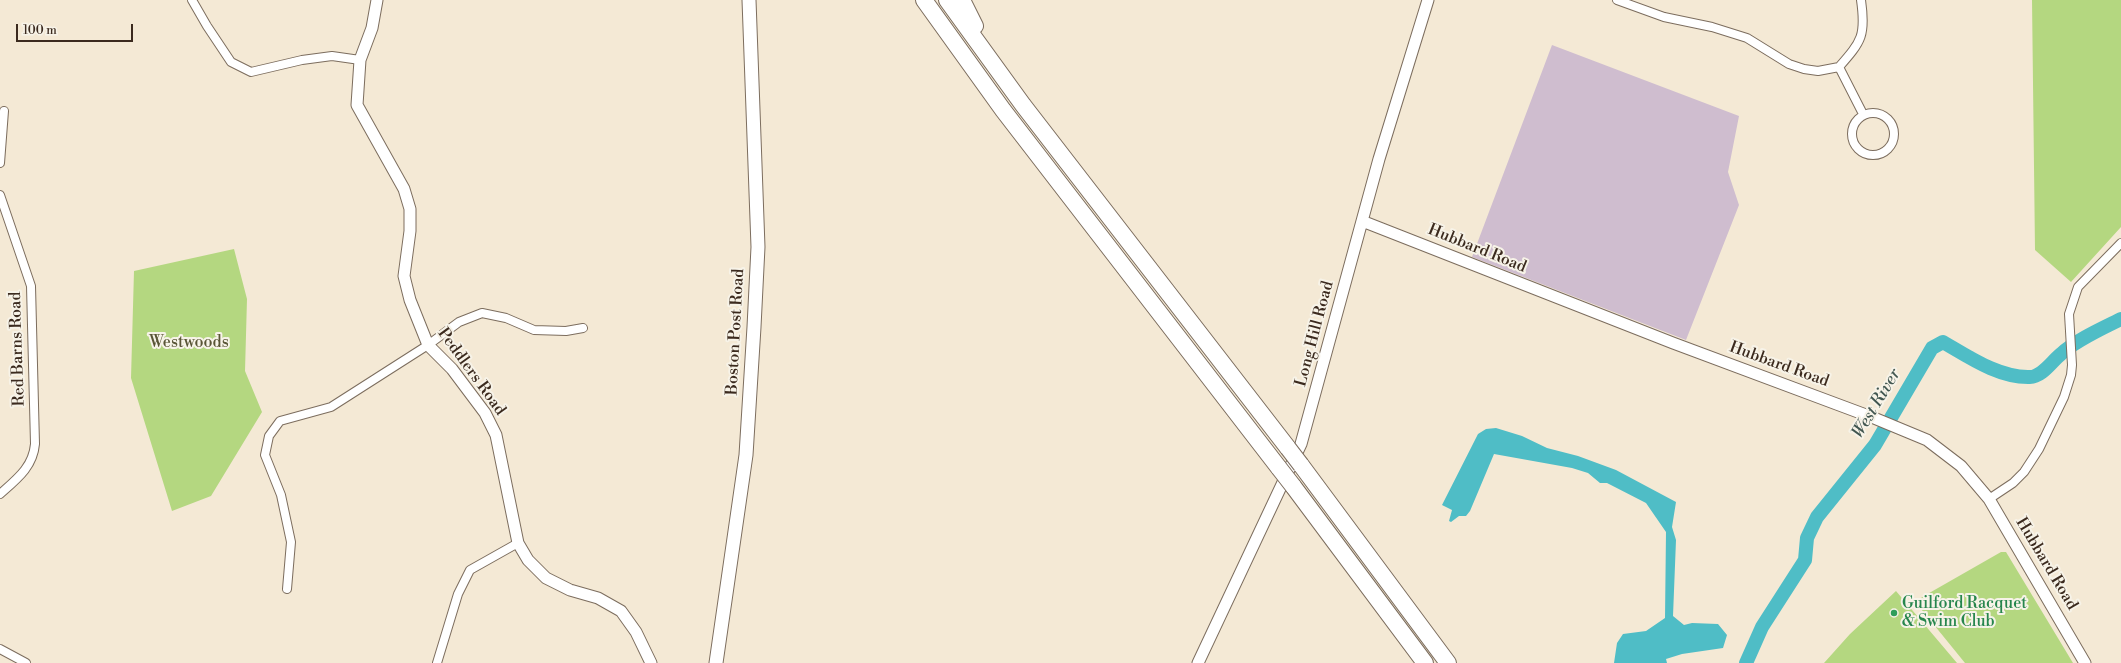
<!DOCTYPE html>
<html>
<head>
<meta charset="utf-8">
<style>
  body { margin:0 }
  #map { position:relative; width:2121px; height:663px; overflow:hidden; background:#f4e9d5; font-family:"Libre Bodoni",serif }
  canvas { display:block }
  .scale { position:absolute; left:16px; top:24px; width:117px; height:18px; box-sizing:border-box; border:2px solid #3b2a1e; border-top:0; padding-left:5px; font-size:12px; line-height:14px; white-space:nowrap; color:#3b2a1e; -webkit-text-stroke:3px #f7f3e8; paint-order:stroke }
</style>
</head>
<body>
<div id="map">
<canvas width="2121" height="663"></canvas>
<div class="scale">100 m</div>
</div>
<script>
const ctx = document.querySelector('canvas').getContext('2d');
ctx.lineJoin = 'round';
function fill(path, color) {
  ctx.fillStyle = color;
  ctx.fill(path, 'evenodd');
}
function trace(path, color, width, dash) {
  ctx.strokeStyle = color;
  ctx.lineWidth = width;
  ctx.lineCap = dash ? 'butt' : 'round';
  ctx.setLineDash(dash || []);
  ctx.stroke(path);
}
function label(font, color, halo, rows, align = 'center') {
  ctx.font = font + ' "Libre Bodoni",serif';
  ctx.lineWidth = 4;
  ctx.setLineDash([]);
  ctx.textBaseline = 'middle';
  ctx.strokeStyle = halo;
  ctx.fillStyle = color;
  for (const [text, x, y, turn = 0] of rows) {
    ctx.save();
    ctx.translate(x, y);
    ctx.rotate((+turn || 0) * Math.PI / 180);
    ctx.textAlign = isNaN(turn) ? turn : align;
    if (halo) ctx.strokeText(text, 0, 0);
    ctx.fillText(text, 0, 0);
    ctx.restore();
  }
}
const industrial = new Path2D(`
  M1552,45L1739,116L1728,172L1739,205L1686,340L1472,257Z`);
const green = new Path2D(`
  M2032,0H2121V227L2071,282L2035,250Z
  M234,249L247,299L245,371L262,412L211,496L172,511L131,378L134,271Z
  M2001,552H2006L2073,663H1965L1917,604L1918,600L1924,596Z
  M1896,591L1957,663H1824L1850,634Z`);
const water = new Path2D(`
  M1496,428L1522,436L1547,448L1578,456L1616,470L1676,502L1672,527L1676,540L1673,616L1684,625L1692,623L1718,624L1727,635L1723,648L1682,654L1666,659L1667,663H1614L1617,643L1623,634L1646,631L1665,618L1666,532L1646,503L1607,483H1600L1588,473L1572,468L1494,454L1470,511L1466,516H1459L1451,522L1449,521L1452,510L1442,505L1478,434L1486,429Z`);
const river = new Path2D(`
  M1746,663L1762,627L1805,560L1807,538L1817,517L1875,445L1932,348L1943,342C1969,357 1999,378 2030,377C2042,377 2052,361 2061,354C2076,340 2103,328 2121,319`);
const minor = new Path2D(`
  M192,0L207,26L231,62L251,72L302,60L332,56L360,60
  M1617,0L1664,17L1712,27L1747,38L1789,64L1804,69L1818,71L1839,67L1863,114
  M1839,67C1862,41 1866,35 1861,0
  M1852 134a21 21 0 1 1 42 0a21 21 0 1 1-42 0Z
  M0,163L4,111
  M0,195L31,286L35,444C33,467 17,479 0,494
  M1989,499L2013,483L2024,472L2039,449L2064,397L2071,375L2072,365L2069,314L2078,287L2121,243
  M287,589L291,542L281,495L265,455L269,436L280,421L331,407L428,345L459,322L482,313L506,318L534,330L566,331L583,328
  M0,649L26,663
  M437,663L458,594L470,570L518,543`);
const tertiary = new Path2D(`
  M377,0L372,28L360,60L357,105L404,189L410,209V231L404,276L410,300L428,345L452,369L485,413L496,435L518,543L528,560L546,578L570,590L598,598L621,611L636,632L651,663
  M1362,221L1673,343L1874,418L1927,440L1961,466L1989,499L2085,663
  M1198,663L1301,444L1379,159L1428,0`);
const primary = new Path2D(`
  M716,663L746,455L754,327L758,247L749,0`);
const motorway = new Path2D(`
  M924,0L1003,110L1279,468
  M947,0L1023,105L1288,448
  M962,0L975,26
  M1301,465L1448,663
  M1293,486L1425,663`);
const motorwayBridge = new Path2D(`
  M1288,448L1301,465
  M1279,468L1293,486`);
const markers = [
  [1894,613,4,"#2e9e5b"]
];
const streetNames = [
  ["Hubbard Road",1477,249,22],
  ["Boston Post Road",736,332,-87],
  ["Long Hill Road",1315,334,-75],
  ["Red Barns Road",18,349,-92],
  ["Hubbard Road",1779,365,20],
  ["Peddlers Road",471,372,54],
  ["Hubbard Road",2046,564,59]
];
const parkNames = [
  ["Westwoods",189,343]
];
const leisureNames = [
  ["Guilford Racquet",1902,604],
  ["& Swim Club",1902,622]
];
const waterNames = [
  ["West River",1877,404,-59]
];
fill(industrial, '#cfbdcf');
fill(green, '#b4d780');
fill(water, '#4fbdc6');
trace(river, '#4fbdc6', 14);
trace(minor, '#7c6d5e', 10);
trace(tertiary, '#7c6d5e', 13);
trace(primary, '#7c6d5e', 15);
trace(motorway, '#7c6d5e', 18);
trace(minor, '#fff', 8);
trace(tertiary, '#fff', 11);
trace(primary, '#fff', 13);
trace(motorway, '#fff', 16);
trace(motorwayBridge, '#7c6d5e', 18, []);
trace(motorwayBridge, '#fff', 16);
for (const [x, y, r, color] of markers) {
  const dot = new Path2D();
  dot.arc(x, y, r, 0, 2 * Math.PI);
  ctx.fillStyle = color;
  ctx.fill(dot);
  trace(dot, '#f7f3e8', 1.5);
}
label('16px', '#3b2a1e', '#f7f3e8', streetNames);
label('16px', '#595536', '#f7f3e8', parkNames);
label('16px', '#27864d', '#f7f3e8', leisureNames, 'left');
label('italic 17px', '#415650', '#f7f3e8', waterNames);
</script>
</body>
</html>
